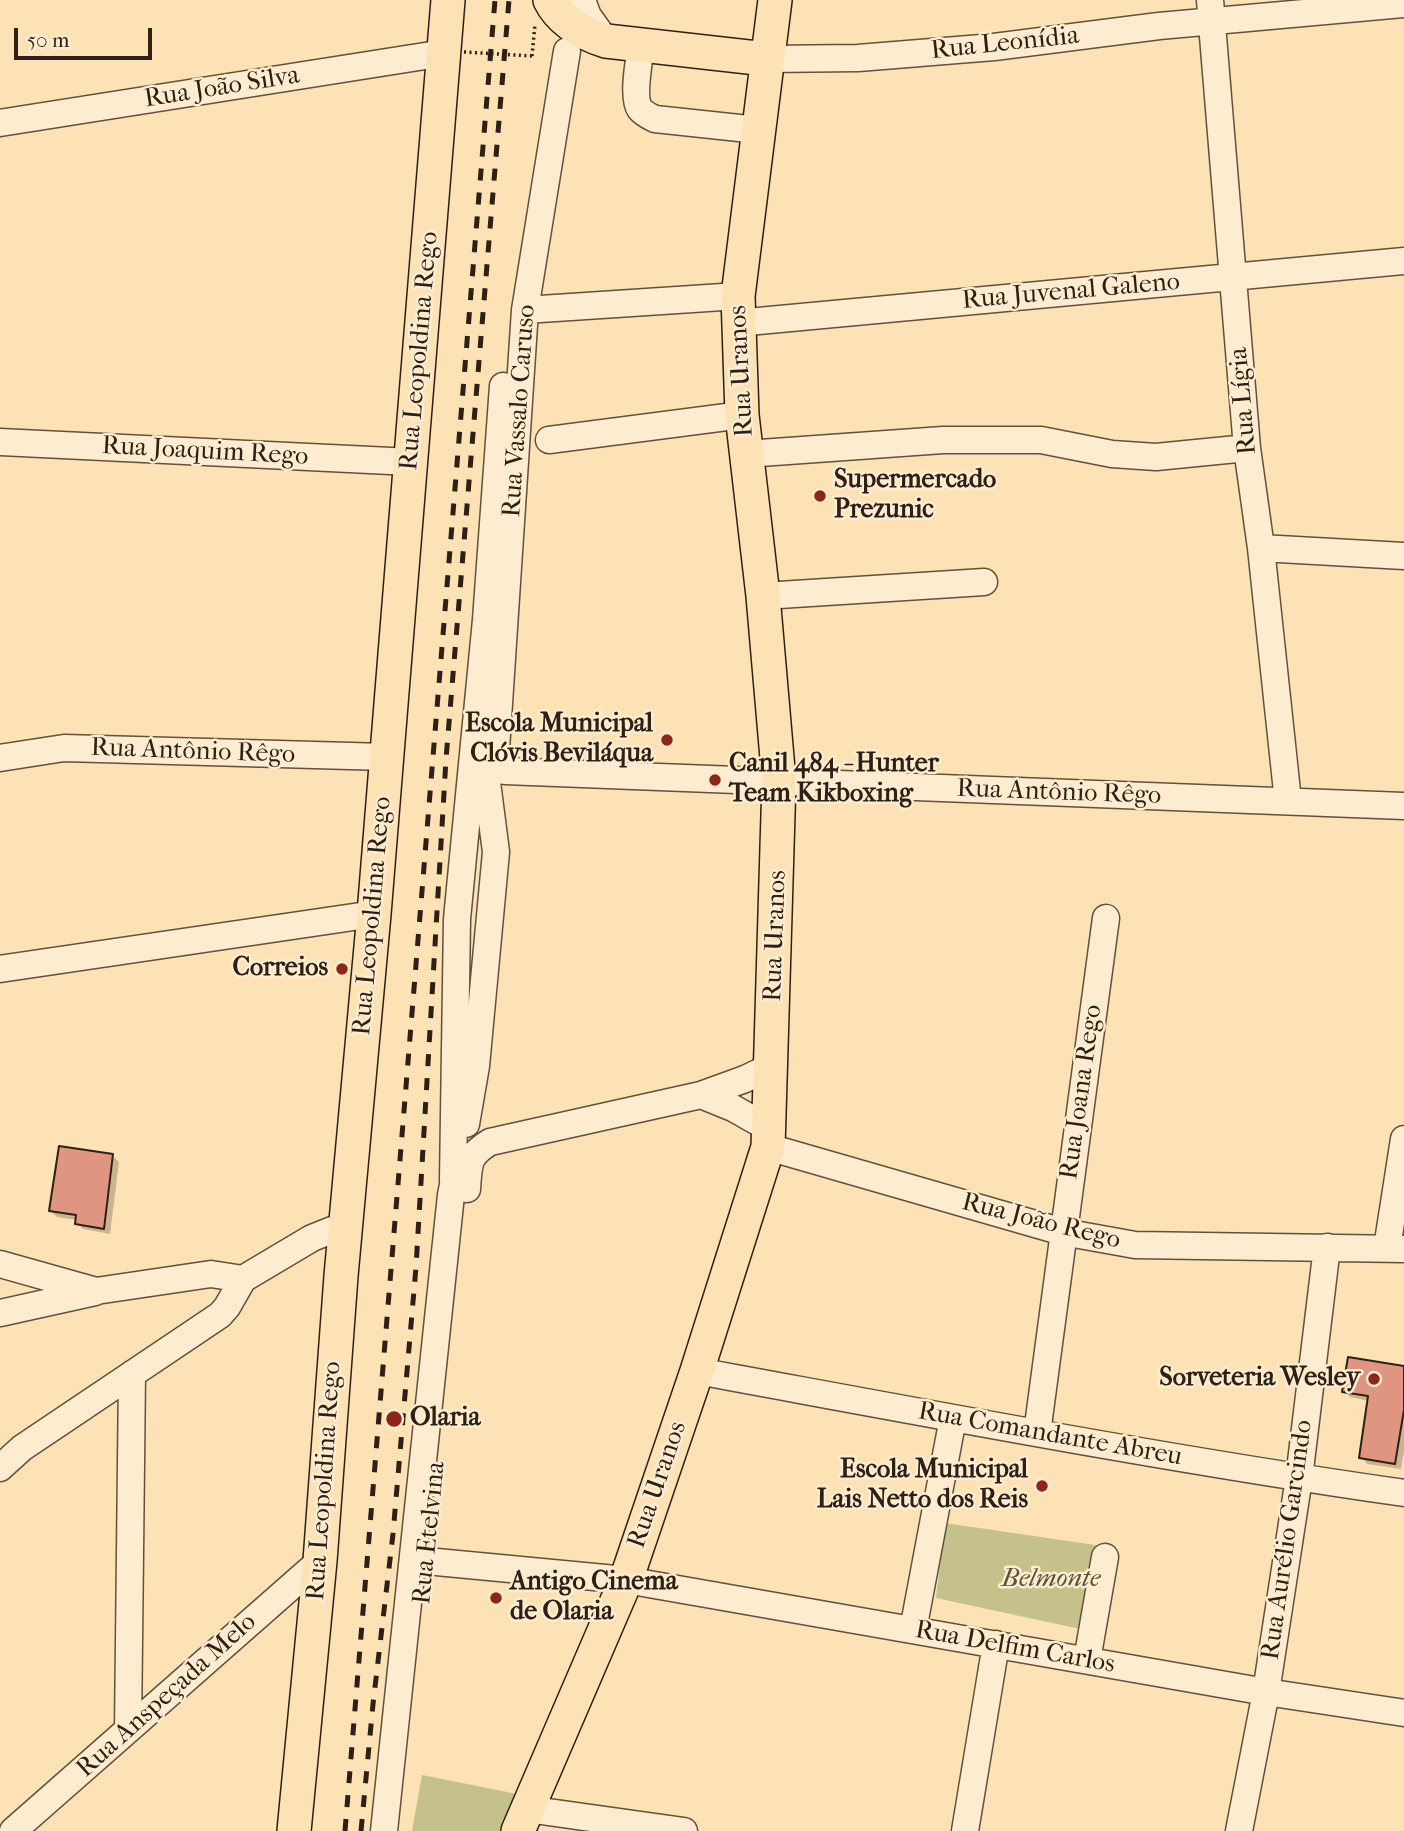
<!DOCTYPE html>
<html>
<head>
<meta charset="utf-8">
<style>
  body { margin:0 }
  #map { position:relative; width:1404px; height:1831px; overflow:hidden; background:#fce2b5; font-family:"IM FELL French Canon",serif }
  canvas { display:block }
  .scale { position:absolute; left:14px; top:28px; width:138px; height:32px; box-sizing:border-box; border:4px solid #2d2117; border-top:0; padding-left:9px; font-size:21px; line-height:24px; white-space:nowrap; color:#2d2117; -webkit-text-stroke:5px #fdeccf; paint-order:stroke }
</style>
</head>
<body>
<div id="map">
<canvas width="1404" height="1831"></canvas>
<div class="scale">50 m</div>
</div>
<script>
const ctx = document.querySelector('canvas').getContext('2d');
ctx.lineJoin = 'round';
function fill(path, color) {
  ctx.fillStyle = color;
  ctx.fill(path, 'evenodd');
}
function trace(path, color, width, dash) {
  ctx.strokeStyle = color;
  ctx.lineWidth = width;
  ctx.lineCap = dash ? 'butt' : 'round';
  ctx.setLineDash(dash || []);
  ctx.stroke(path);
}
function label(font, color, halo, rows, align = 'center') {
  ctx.font = font + ' "IM FELL French Canon",serif';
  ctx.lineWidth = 5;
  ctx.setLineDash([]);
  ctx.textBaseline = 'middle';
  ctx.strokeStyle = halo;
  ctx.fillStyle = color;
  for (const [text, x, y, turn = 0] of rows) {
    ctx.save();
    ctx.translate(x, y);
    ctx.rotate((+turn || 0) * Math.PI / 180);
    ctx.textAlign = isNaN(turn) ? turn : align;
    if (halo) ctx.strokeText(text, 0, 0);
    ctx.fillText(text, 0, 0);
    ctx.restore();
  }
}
const green = new Path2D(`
  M945,1523L1102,1546L1085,1630L936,1598Z
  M422,1775L517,1794L503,1831H412Z`);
const shadow = new Path2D(`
  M112,1155L119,1162L110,1234L83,1229L77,1223V1220L57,1217L51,1211Z
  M1404,1367V1451L1401,1469L1367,1464L1361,1457L1370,1401L1350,1397L1344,1391Z`);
const building = new Path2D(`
  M59,1146L113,1154L104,1229L75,1224L76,1215L49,1211Z
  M1348,1357L1404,1366V1410L1395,1464L1359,1458L1368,1396L1342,1392Z`);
const path = new Path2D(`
  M532,56L535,24`);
const minor = new Path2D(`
  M582,0L588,16L606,41
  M1210,0L1247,448L1261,548L1288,801
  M641,46C639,61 632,98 640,109C644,114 649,116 655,119L758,130
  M567,51L525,310L496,749L505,771L1404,806
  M766,59L858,58L994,47L1159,26L1404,4
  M0,123L444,53
  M525,310L738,296
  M737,323L1404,261
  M549,440L742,415
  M0,442L411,462
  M746,454L943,440H1041L1112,454L1156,457L1247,448
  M1261,548L1404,556
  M763,596L984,582
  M0,758L64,748L386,757
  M0,969L374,914
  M701,1095L733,1108L770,1129
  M466,1124L476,1066L496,852L484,759
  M768,1147L1063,1232L1135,1245L1404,1249
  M453,1180L457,919L486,620L503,386
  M467,1189C469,1164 467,1156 490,1142L701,1095L745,1079L772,1066
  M1387,1248L1404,1139
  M0,1264L96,1291L211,1274L243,1279L312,1238L332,1230H346
  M0,1313L95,1292
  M697,1371C932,1414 1167,1459 1404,1493
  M1037,1433L1106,918
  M0,1468L22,1448L220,1315L227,1307L243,1279
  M426,1561L626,1580L1266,1692L1404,1713
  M913,1630L953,1418
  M1087,1660L1105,1557
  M128,1730L132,1374
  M527,1809L684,1831
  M13,1831L320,1561
  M384,1831L451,1195L457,1165
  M965,1831L996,1644
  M1239,1831L1266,1692L1299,1478L1327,1247`);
const major = new Path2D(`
  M550,0C561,22 584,34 606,41L766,59
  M294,1831L320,1561L341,1276L374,914L448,0
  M518,1831L626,1580L697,1371L768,1147L779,781L763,596L742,415L738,296L775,0`);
const rail = new Path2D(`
  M345,1831L495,0
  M361,1831L373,1704L393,1534L416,1267L446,759L509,0`);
const pathBridge = new Path2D(`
  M464,52L532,56`);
const markers = [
  [820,496,7,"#8f2418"],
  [667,740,7,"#8f2418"],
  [715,780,7,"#8f2418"],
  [342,969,7,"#8f2418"],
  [1374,1379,7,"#8f2418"],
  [394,1419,9,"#8f2418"],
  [1042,1486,7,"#8f2418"],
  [496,1598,7,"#8f2418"]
];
const streetNames = [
  ["Rua Leonídia",1005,44,-6],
  ["Rua João Silva",222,88,-9],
  ["Rua Juvenal Galeno",1071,292,-5],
  ["Rua Leopoldina Rego",420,351,-85],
  ["Rua Uranos",742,371,-93],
  ["Rua Lígia",1244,401,-95],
  ["Rua Vassalo Caruso",520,411,-86],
  ["Rua Joaquim Rego",205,452,3],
  ["Rua Antônio Rêgo",193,752,2],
  ["Rua Antônio Rêgo",1059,793,2],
  ["Rua Leopoldina Rego",373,916,-85],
  ["Rua Uranos",776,936,-88],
  ["Rua Joana Rego",1082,1092,-82],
  ["Rua João Rego",1041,1222,14],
  ["Rua Comandante Abreu",1050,1435,10],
  ["Rua Leopoldina Rego",325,1481,-86],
  ["Rua Uranos",658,1485,-71],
  ["Rua Etelvina",430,1533,-84],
  ["Rua Aurélio Garcindo",1288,1540,-82],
  ["Rua Delfim Carlos",1015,1648,10],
  ["Rua Anspeçada Melo",167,1696,-42]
];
const poiNames = [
  ["Supermercado",834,481],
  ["Prezunic",834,511],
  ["Escola Municipal",653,725,"right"],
  ["Clóvis Beviláqua",653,755,"right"],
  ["Canil 484 - Hunter",729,765],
  ["Team Kikboxing",729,795],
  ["Correios",328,969,"right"],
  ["Sorveteria Wesley",1360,1379,"right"],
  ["Olaria",410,1419],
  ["Escola Municipal",1028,1471,"right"],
  ["Lais Netto dos Reis",1028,1501,"right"],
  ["Antigo Cinema",510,1583],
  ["de Olaria",510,1613]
];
const parkNames = [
  ["Belmonte",1051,1580]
];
fill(green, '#c4c28a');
fill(shadow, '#0003');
fill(building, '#df957f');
trace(building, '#2d2117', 2);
trace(minor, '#61513e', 29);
trace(major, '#2d2117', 36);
trace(path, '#2d2117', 3.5, [2, 3.5]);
trace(minor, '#fdeccf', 26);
trace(major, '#fce2b5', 33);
trace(rail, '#2d2117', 5, [12, 12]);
trace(pathBridge, '#2d2117', 3.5, [2, 3.5]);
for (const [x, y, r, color] of markers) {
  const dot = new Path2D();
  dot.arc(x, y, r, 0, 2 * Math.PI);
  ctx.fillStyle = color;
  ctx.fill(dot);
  trace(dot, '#fdeccf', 2.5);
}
label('26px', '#2d2117', '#fdeccf', streetNames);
label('bold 26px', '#2d2117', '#fdeccf', poiNames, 'left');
label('italic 26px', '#5a513a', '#fdeccf', parkNames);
</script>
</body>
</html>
